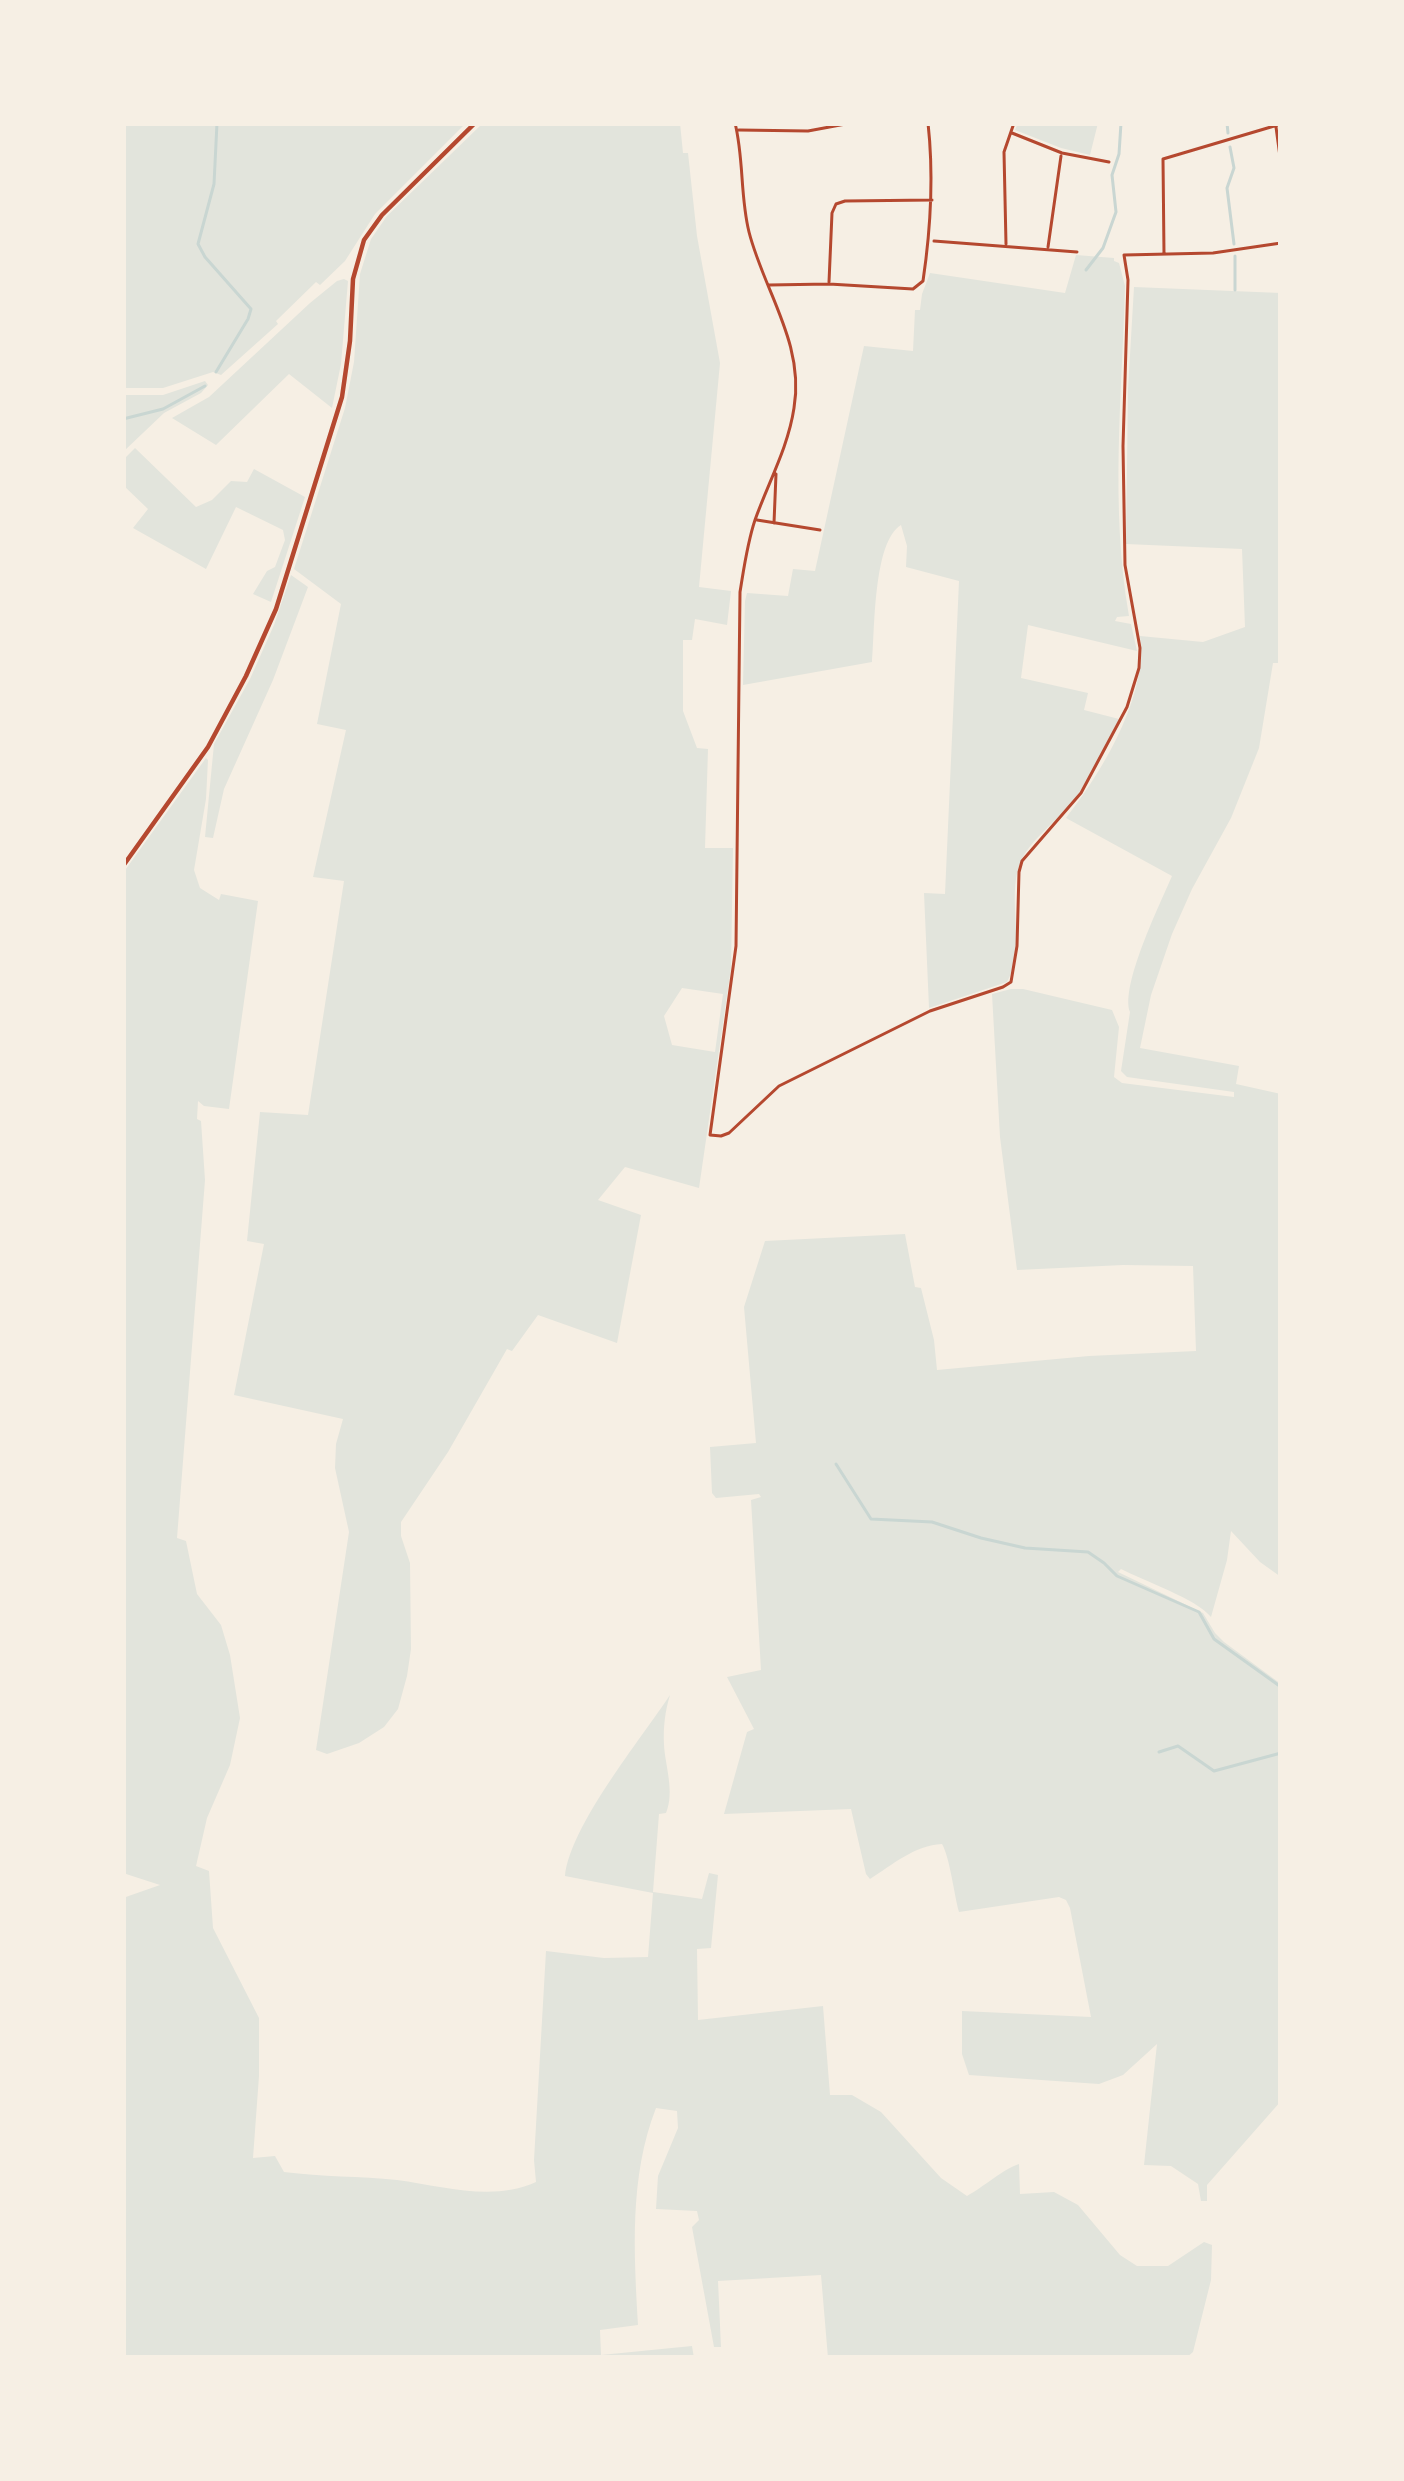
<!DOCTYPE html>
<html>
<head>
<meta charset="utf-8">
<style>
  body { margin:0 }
  #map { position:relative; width:1404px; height:2481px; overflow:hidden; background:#f6efe4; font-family:"Noto Sans",sans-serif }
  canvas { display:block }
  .frame { position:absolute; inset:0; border:126px solid #f6efe4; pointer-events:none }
</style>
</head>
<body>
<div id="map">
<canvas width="1404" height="2481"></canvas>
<div class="frame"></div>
</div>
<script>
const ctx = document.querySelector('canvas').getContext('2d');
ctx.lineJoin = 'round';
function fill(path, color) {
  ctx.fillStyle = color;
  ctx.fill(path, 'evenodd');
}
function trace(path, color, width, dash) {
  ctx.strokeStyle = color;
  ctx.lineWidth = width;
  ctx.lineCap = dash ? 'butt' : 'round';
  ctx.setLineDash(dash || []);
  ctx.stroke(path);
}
const green = new Path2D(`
  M123,123H466L375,214L345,261L320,285L316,282L276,321L278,324L221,375L213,372L163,388H123Z
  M483,123H680L683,153H688L697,236L720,363L699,587L731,591L727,625L695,619L692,640H683V711L697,748L708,749L705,848H733L731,968L699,1188L625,1167L598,1200L641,1215L617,1343L538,1315L512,1351L507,1349L448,1452L401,1522V1536L410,1563L411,1649L407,1676L398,1709L384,1727L359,1743L327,1754L316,1750L349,1532L335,1468L336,1444L343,1419L234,1395L264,1244L247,1241L260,1112L308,1115L344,881L313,877L346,730L317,724L341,604L294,569L345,408L354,362L360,274L371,239L387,216ZM682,988L723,994L715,1052L672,1045L664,1016Z
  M1018,123H1098L1090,155L1061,148L1015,130Z
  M1076,255L1114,258V261L1119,263L1125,286C1122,396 1110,507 1129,616L1117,617L1115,621L1131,624L1137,651L1028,625L1021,678L1088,693L1084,710L1119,719C1105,746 1092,775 1074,800C1058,821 1030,839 1020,863C1006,900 1027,946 1007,982L929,1008L924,893L945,894L959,581L906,567L907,546L901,525C873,542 875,630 872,662L743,685L745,601L747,593L788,596L793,569L815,571L864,346L913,351L915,310H920L922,294L930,273L1065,293Z
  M344,279L348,281L341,364L332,408L289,374L216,445L172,418L209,397L310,303L337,281Z
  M1134,287L1281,293V663H1273L1259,748L1231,818L1192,889L1172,934L1151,995L1140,1048L1239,1066L1236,1084L1281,1094V1577L1260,1562L1231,1531L1227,1560L1211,1617C1197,1599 1144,1581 1121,1569L1118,1572L1203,1613L1215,1633L1224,1642L1281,1684V2101L1207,2185V2201H1201L1198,2184L1171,2166L1144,2165L1157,2044L1123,2075L1099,2084L969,2075L962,2054V2011L1091,2017L1070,1908L1066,1900L1059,1897L959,1912C954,1894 950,1858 942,1844C915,1845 892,1865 870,1879L866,1874L851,1809L724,1814L747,1732L754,1729L727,1677L761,1670L751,1500L761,1497L759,1494L716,1498L712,1493L710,1447L756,1443L744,1307L765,1241L905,1234L915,1287L921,1288L934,1340L937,1370L1089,1356L1196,1351L1193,1266L1123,1265L1017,1270L1000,1137L992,994L1011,989H1023L1112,1010L1119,1027L1114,1077L1122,1083L1234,1097V1092L1127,1077L1121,1071L1130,1012C1120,986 1160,904 1172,876L1066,818C1102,772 1148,696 1140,636L1203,642L1245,627L1242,549L1126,544L1128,389Z
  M205,381L208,385L201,393L164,413L123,452V395H163Z
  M135,448L196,507L212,500L231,481L247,482L254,469L305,497L271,602L253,594L267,571L275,567L285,540L283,530L236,507L206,569L133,528L148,509L123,485V460Z
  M291,575L308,587L273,680L224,789L213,838L205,837L214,744L250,679L274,625Z
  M206,758L208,760L206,799L194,870L200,888L219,900L221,894L258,901L229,1109L204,1106L198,1101L197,1119L201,1121L205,1180L177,1538L186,1541L197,1594L221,1625L230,1655L240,1718L230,1765L207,1818L196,1866L209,1871L213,1928L259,2018V2076L253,2158L275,2156L284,2172C322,2177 360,2176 397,2180C442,2186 493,2202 536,2182L534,2160L546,1951L604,1958L648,1957L653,1893L565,1876C570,1826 641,1739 670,1695C665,1711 663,1728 664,1745C665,1765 675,1792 666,1813L659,1814L653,1892L702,1899L709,1873L718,1875L711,1948L697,1949L698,2020L823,2006L830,2095H852L881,2112L941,2178L967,2196C982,2188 1005,2168 1019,2164L1020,2194L1054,2192L1078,2205L1120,2255L1137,2266H1168L1204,2242L1212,2245L1211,2280L1193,2352L1186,2358H828L821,2275L718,2281L721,2347H714L692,2227L699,2220L697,2211L656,2209L658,2176L678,2128L677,2111L656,2108C629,2177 634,2253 638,2325L600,2330L601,2355L692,2346L694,2358H123V1898L160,1885L123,1873V873Z`);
const stream = new Path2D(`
  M1227,123L1228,133
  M1230,147L1234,168L1227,188L1234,244
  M1086,270L1103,248L1116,212L1112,175L1119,154L1121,123
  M1235,290V256
  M216,372L248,319L251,309L205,257L198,244L214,184L217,123
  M123,419L163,409L205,386
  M836,1464L871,1519L932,1522L981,1538L1025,1548L1088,1552L1104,1563L1117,1576L1199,1612L1214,1639L1281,1687
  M1159,1752L1178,1746L1214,1771L1281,1753`);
const minor = new Path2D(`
  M735,123C744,159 740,196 749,232C764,291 805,344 794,408C788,448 768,483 755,520C747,544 744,568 740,592L736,946L710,1135L721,1136L729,1133L779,1086L930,1011L1003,987L1011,982L1017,946L1019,872L1022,861L1081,793L1127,707L1139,668L1140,648L1125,565L1123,446L1128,280L1124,255L1213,253L1281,243
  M1276,127L1281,164
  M739,130L808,131L851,123
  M1012,133L1062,153L1109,162
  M934,241L1077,252
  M1006,244L1004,152L1014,123
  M1048,247L1061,156
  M1164,254L1163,159L1281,124
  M829,282L832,213L836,204L845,201L932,200
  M769,285L829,284L913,289L923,281C931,227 934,177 928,123
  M757,520L820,530
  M774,523L776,474`);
const secondary = new Path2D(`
  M123,866L208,747L246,676L276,609L342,397L350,341L353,279L364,240L382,215L475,123`);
fill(green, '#e2e4dc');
trace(stream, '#c9d6d2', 3);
trace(minor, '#b5482f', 3);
trace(secondary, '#b5482f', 4.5);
</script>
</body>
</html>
